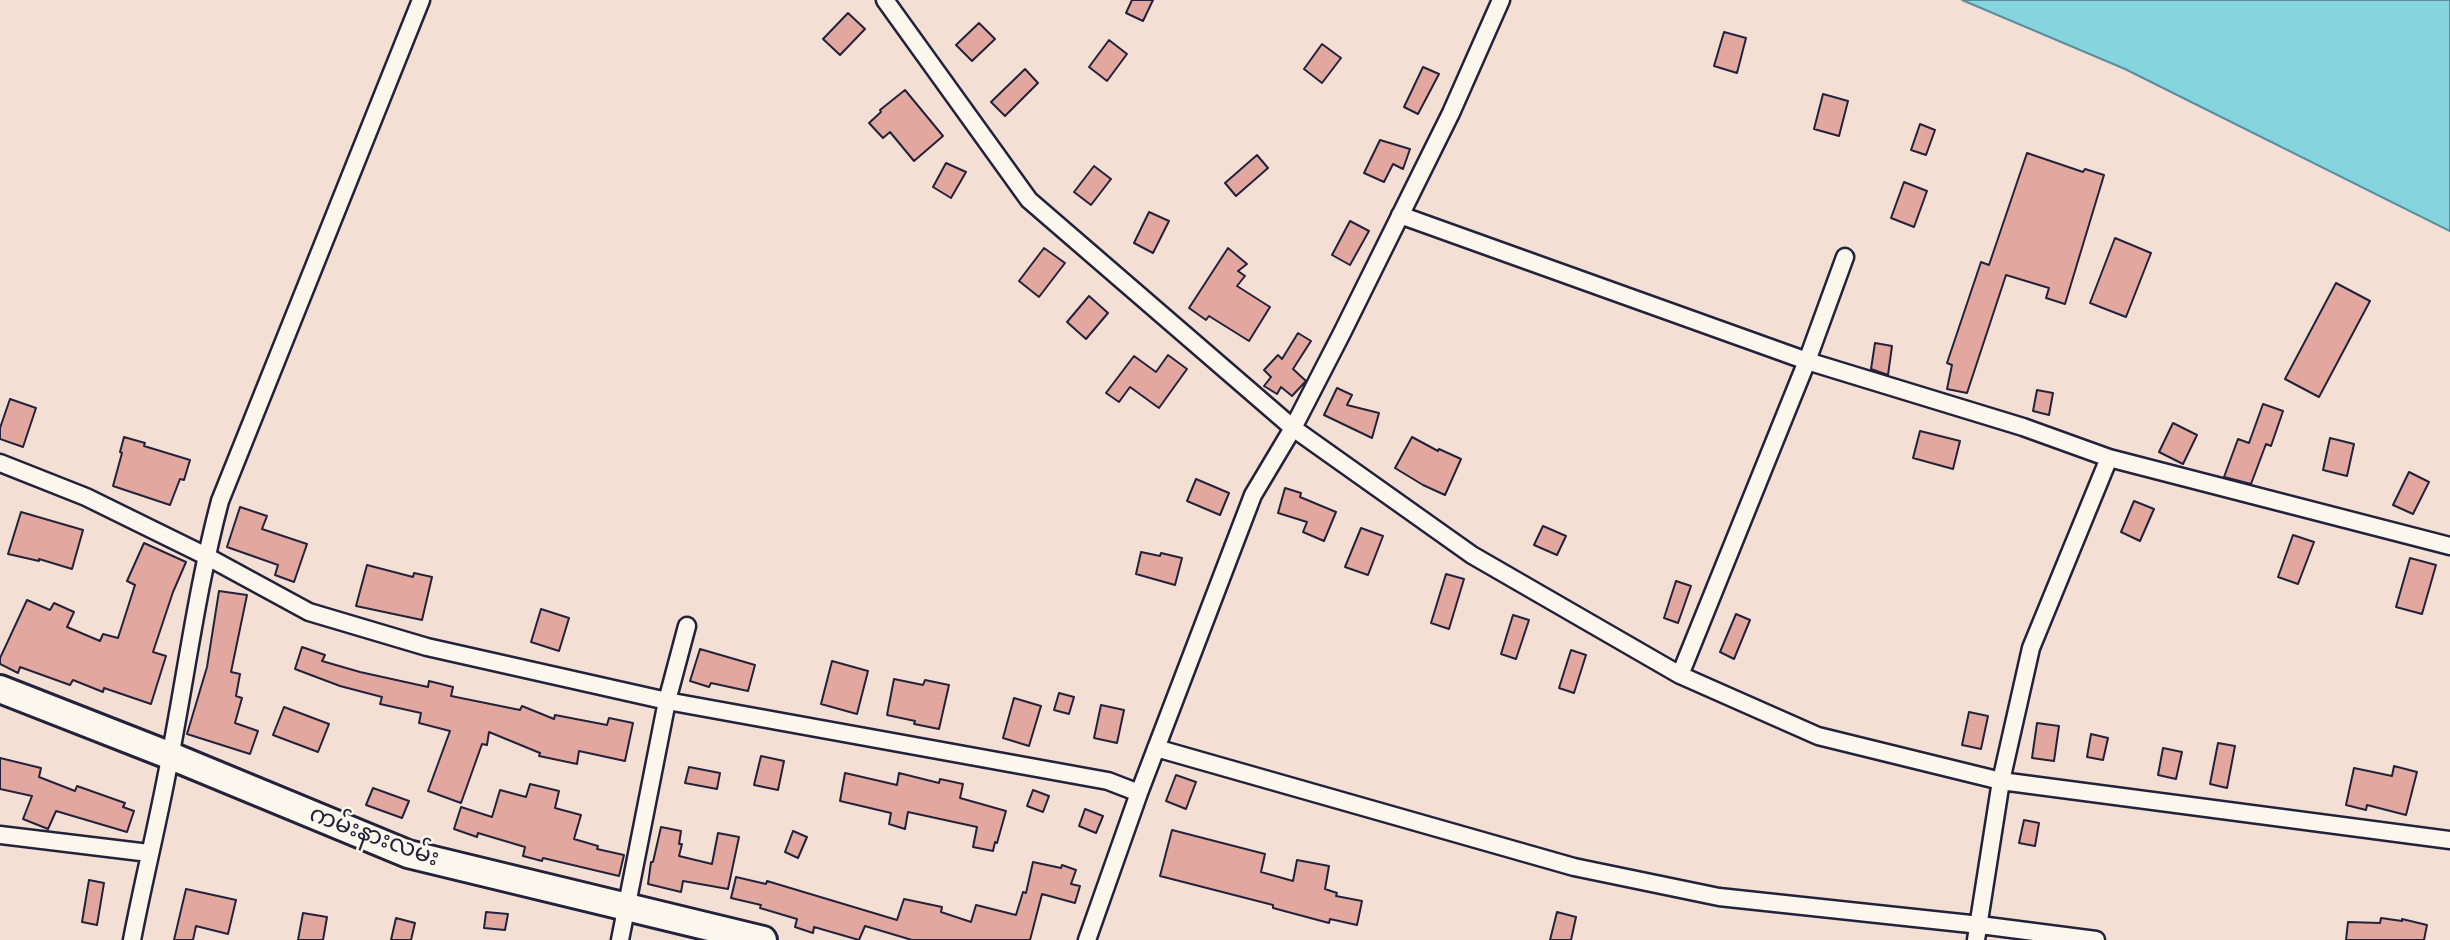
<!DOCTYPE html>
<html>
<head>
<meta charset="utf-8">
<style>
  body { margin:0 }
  canvas { display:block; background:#f4dfd5 }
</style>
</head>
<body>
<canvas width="2450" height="940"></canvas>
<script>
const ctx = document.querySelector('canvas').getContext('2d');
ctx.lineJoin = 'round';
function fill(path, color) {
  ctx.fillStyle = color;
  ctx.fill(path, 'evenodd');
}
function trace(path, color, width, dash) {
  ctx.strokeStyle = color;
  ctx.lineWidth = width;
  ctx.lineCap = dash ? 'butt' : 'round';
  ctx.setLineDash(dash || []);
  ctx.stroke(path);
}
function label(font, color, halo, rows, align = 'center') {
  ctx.font = font + ' Caveat,"Noto Sans Myanmar",sans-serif';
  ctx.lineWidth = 5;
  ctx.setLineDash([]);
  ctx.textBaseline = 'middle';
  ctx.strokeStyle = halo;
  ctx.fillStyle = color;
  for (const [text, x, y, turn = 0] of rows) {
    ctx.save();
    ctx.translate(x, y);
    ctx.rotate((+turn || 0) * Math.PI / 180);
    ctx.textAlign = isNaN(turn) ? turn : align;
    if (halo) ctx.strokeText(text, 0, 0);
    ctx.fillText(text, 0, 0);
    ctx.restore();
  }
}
const water = new Path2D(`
  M1962,0H2450V231L2125,69Z`);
const building = new Path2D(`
  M1132,0H1153L1143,21L1126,13Z
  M848,13L865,29L840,55L823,39Z
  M979,23L995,39L972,61L956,45Z
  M1724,32L1746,38L1737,73L1714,66Z
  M1109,40L1127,54L1107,81L1089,67Z
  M1322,44L1341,58L1322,83L1304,69Z
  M1423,67L1439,74L1418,114L1404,107Z
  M1025,69L1038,83L1005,116L991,102Z
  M905,90L943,136L914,161L890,132L883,138L869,123L881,112L880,110Z
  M1823,94L1848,101L1839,136L1814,129Z
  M1920,124L1935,130L1926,155L1911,150Z
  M1380,140L1410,149L1403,169L1393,164L1384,182L1364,173Z
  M2027,153L2083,172L2085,169L2104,175L2065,304L2046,298L2049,288L2006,275L1967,393L1947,389L1952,365L1947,363L1981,262L1989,265Z
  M1257,155L1268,168L1236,196L1225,183Z
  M946,163L966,172L951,198L933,187Z
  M1094,166L1111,179L1091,205L1074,192Z
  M1904,182L1927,191L1914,227L1891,218Z
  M1149,212L1169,221L1153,253L1134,243Z
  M1350,221L1369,231L1350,265L1332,255Z
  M2115,238L2151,253L2126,317L2090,303Z
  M1044,248L1065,263L1039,297L1019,281Z
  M1228,248L1247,264L1238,271L1245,276L1237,286L1270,307L1249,341L1209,316L1206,320L1189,308Z
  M2336,283L2370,301L2319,397L2285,379Z
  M1089,296L1108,313L1086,339L1067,322Z
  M1298,333L1311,341L1293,369L1306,381L1292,396L1281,387L1277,394L1264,386L1271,377L1264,370L1278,355L1282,359Z
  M1875,343L1892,346L1888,375L1871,369Z
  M1168,355L1187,369L1159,408L1130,387L1119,402L1106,393L1134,356L1156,372Z
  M1337,388L1352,395L1347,405L1379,413L1372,438L1324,415Z
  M2037,390L2053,393L2049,415L2033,411Z
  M10,399L36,408L23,447L0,439V428Z
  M2263,404L2283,411L2271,446L2266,444L2251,484L2224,477L2238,439L2249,443Z
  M2173,423L2197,435L2183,464L2159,452Z
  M1920,431L1960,441L1953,469L1913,458Z
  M124,437L145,443L144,446L190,460L184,480L180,479L170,505L113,486L122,453L120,452Z
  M1412,437L1438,451L1439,449L1461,459L1445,495L1423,485L1395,468Z
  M2330,438L2354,444L2347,476L2323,470Z
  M2409,472L2429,482L2413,514L2393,505Z
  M1196,479L1229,493L1220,515L1187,501Z
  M1285,488L1301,493L1300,497L1336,512L1324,541L1303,532L1307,522L1278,513Z
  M2134,501L2154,509L2140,541L2121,532Z
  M240,507L267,516L262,529L307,544L294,582L275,575L278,565L227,547Z
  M21,512L83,530L72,569L39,559V561L8,554Z
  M1543,526L1566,536L1557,555L1534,545Z
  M1361,528L1383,536L1368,575L1345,567Z
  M2293,535L2314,542L2298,584L2278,577Z
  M144,543L186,562L173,592L153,652L166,656L151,704L104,688L103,692L73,680L70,685L20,667L18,673L0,664V658L27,600L50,610L54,603L74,612L67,627L100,641L103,634L118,638L135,585L127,581Z
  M1141,552L1160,556L1161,553L1182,558L1175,585L1136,574Z
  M2410,558L2436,565L2422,614L2396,607Z
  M367,565L413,577L414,573L432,577L422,620L356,606Z
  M1446,574L1464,579L1449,629L1431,623Z
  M1676,581L1691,586L1678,623L1664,618Z
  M219,591L247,595L231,672L240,674L236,696L242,698L235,723L258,731L250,754L187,734L207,667Z
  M541,609L569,618L559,651L531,642Z
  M1736,614L1750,620L1734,659L1720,652Z
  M1513,615L1529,620L1516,659L1501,654Z
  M302,647L325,655L322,661L360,672L428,687L429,681L453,687L451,696L520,710L522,706L554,719L555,715L607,725L609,718L633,723L625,761L579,751L577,764L539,756L540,753L489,732L487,745L482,744L461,803L428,791L450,731L419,723L421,713L380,704L382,697L340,686L295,669Z
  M700,649L755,665L748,691L711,683L709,687L690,681Z
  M1571,650L1586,655L1574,693L1559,688Z
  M832,661L868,671L857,714L821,704Z
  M894,679L923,685L925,680L949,685L939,729L914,724L915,721L887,715Z
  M1059,693L1074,697L1069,714L1054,710Z
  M1014,698L1041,706L1029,746L1003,738Z
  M1101,705L1124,710L1117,743L1094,738Z
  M284,707L329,724L318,752L273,735Z
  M1969,712L1988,716L1981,749L1962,745Z
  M2037,723L2059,726L2054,761L2032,758Z
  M2091,734L2108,738L2103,760L2087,757Z
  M2218,743L2235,746L2227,788L2210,784Z
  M2163,748L2182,752L2176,779L2158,775Z
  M761,756L784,761L778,790L754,785Z
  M0,758L41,768L39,777L75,791L77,786L125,803L123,807L134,811L127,832L56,811L48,829L23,819L32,796L0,789Z
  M2394,766L2417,772L2406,815L2367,805L2366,810L2346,805L2354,768L2392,776Z
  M689,767L720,773L717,789L685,783Z
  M845,773L897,785L899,773L939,783L940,779L963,784L960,798L1006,811L997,843L995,842L993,851L973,847L977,827L908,812L905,829L889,824L891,813L840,801Z
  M1176,775L1196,782L1186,809L1166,801Z
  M530,784L559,791L555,808L581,815L574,839L598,846L597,849L624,855L619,876L543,858L542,861L523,856L525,847L478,833L477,837L454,829L461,807L492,817L500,790L526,797Z
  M373,788L409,801L402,818L366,805Z
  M1033,790L1049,796L1043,812L1027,806Z
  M1085,809L1103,816L1096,833L1079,826Z
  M2024,820L2039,823L2035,846L2019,843Z
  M661,827L681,831L679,844H682L679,856L712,864L718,833L739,837L728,889L683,881L681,892L648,884L651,862H653Z
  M1172,830L1265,854L1261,872L1293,881L1297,860L1329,866L1325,889L1337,893L1336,896L1362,901L1357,925L1330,919L1329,923L1273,908V905L1160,876Z
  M793,831L807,837L798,858L785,852Z
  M1033,862L1061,868L1062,865L1076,870L1071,884L1080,886L1075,903L1042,894L1030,940H912L865,926L859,940L814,927L813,933L795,927L797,919L760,908L761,905L731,898L736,877L766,884L767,881L897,920L904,899L942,907L941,912L971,922L976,905L1016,915L1023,892L1026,893Z
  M89,880L104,883L97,925L82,922Z
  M186,889L236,900L228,934L196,926L193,940H174Z
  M486,912L508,914L505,930L484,928Z
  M1557,912L1576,917L1571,940H1550Z
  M303,913L327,917L323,940H298Z
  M396,918L415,923L411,940H391Z
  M2381,918L2402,921V919L2427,925L2424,940H2346L2348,922L2380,923Z`);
const minor = new Path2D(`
  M885,0L1029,200L1293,428L1472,555L1680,675L1818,736L2001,781L2450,840
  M1400,215L1807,361L2023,427L2109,458L2450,546
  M0,463L86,497L206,556L309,612L427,647L667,701L1108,781L1139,793
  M1680,675L1807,361L1845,257
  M1156,748L1574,867L1719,897L1980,925L2096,940
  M0,835L149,853
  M132,940C144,877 160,815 171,752C187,668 198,584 220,501L421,0
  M620,940L667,701L687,626
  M1087,940L1139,793L1253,495L1293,428L1342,333L1451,113L1501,0
  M1976,940L2001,781L2031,648L2109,458`);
const primary = new Path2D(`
  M0,689L171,756L408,854L763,940`);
const streetNames = [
  ["ကမ်းနားလမ်း",374,837,20]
];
fill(water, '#84d5dd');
trace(water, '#5d8d9c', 2);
fill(building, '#e2a8a0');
trace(building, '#22223b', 2);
trace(minor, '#22223b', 21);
trace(primary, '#22223b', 32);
trace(minor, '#fbf7ec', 16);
trace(primary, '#fbf7ec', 26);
label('24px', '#22223b', '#fbf7ec', streetNames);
</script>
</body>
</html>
